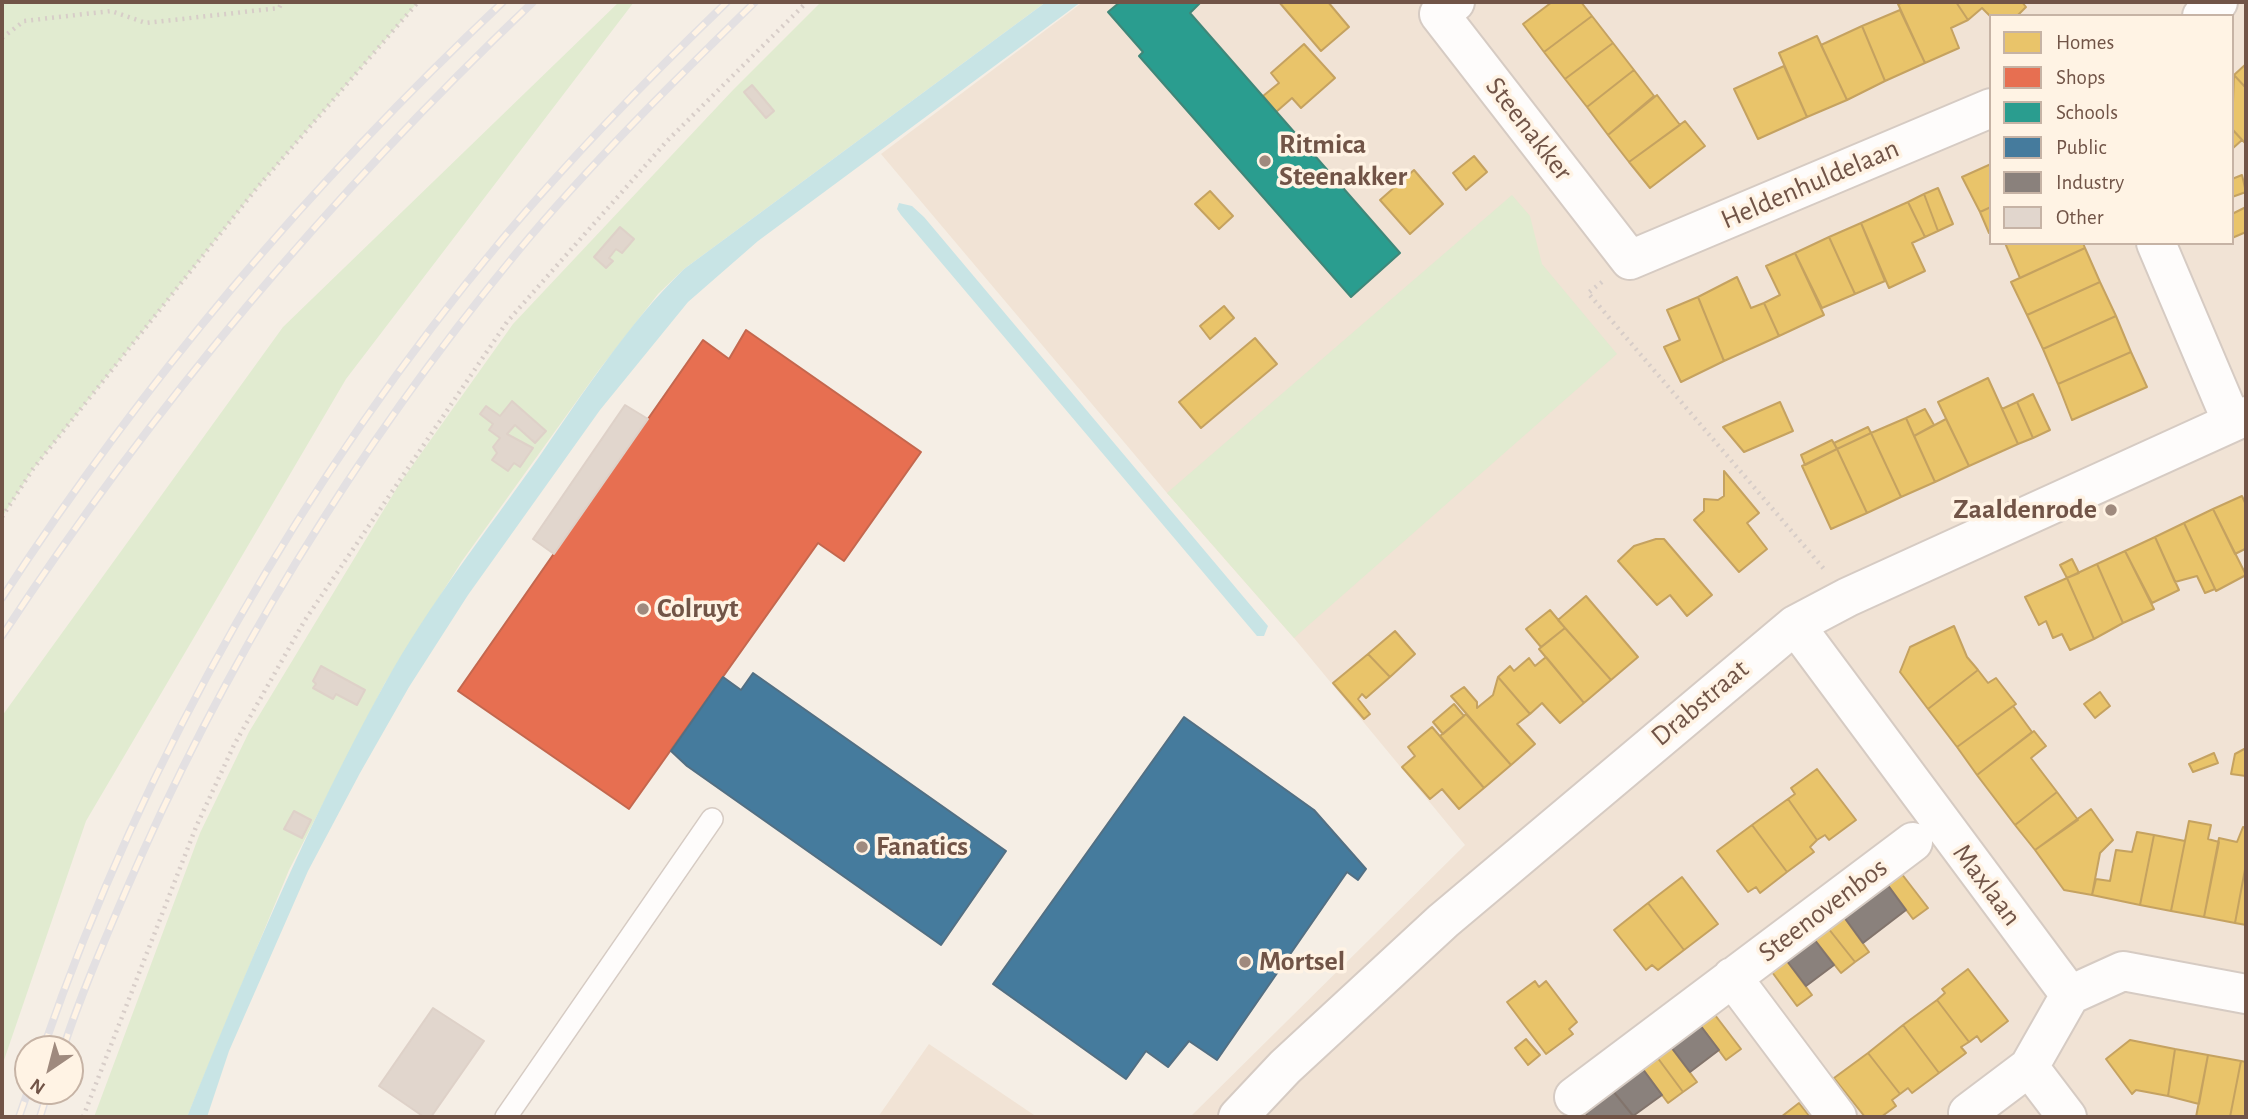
<!DOCTYPE html>
<html>
<head>
<meta charset="utf-8">
<style>
  body { margin:0 }
  #map { position:relative; width:2248px; height:1119px; overflow:hidden; background:#f5eee5; font-family:"Alegreya Sans",sans-serif }
  canvas { display:block }
  .frame { position:absolute; inset:0; border:4px solid #715447; pointer-events:none }
  .legend { position:absolute; left:1989px; top:14px; width:245px; height:231px; box-sizing:border-box; background:#fff3e4; border:2px solid #c6b3a5; margin:0; padding:9px 12px; list-style:none; font-size:21px; color:#715447 }
  .legend li { display:flex; align-items:center; gap:14px; height:35px }
  .legend b { width:35px; border:2px solid #c6b3a5 }
  .north { position:absolute; left:14px; top:1035px; width:70px; height:70px; box-sizing:border-box; background:#fff3e4; border:2px solid #c6b3a5; border-radius:50%; rotate:215deg; font-size:19px; font-weight:700; line-height:28px; text-align:center; color:#715447 }
  .north::after { content:''; display:block; margin:auto; width:24px; height:32px; background:#9f8a7e; clip-path:polygon(50% 0,100% 100%,50% 72%,0 100%) }
</style>
</head>
<body>
<div id="map">
<canvas width="2248" height="1119"></canvas>
<div class="frame"></div>
<ul class="legend">
<li><b style="height:19px;background:#e9c46a"></b>Homes</li>
<li><b style="height:19px;background:#e76f51"></b>Shops</li>
<li><b style="height:19px;background:#2a9d8f"></b>Schools</li>
<li><b style="height:19px;background:#457b9d"></b>Public</li>
<li><b style="height:19px;background:#8a817c"></b>Industry</li>
<li><b style="height:19px;background:#e1d6cd"></b>Other</li>
</ul>
<div class="north">N</div>
</div>
<script>
const ctx = document.querySelector('canvas').getContext('2d');
ctx.lineJoin = 'round';
function fill(path, color) {
  ctx.fillStyle = color;
  ctx.fill(path, 'evenodd');
}
function trace(path, color, width, dash) {
  ctx.strokeStyle = color;
  ctx.lineWidth = width;
  ctx.lineCap = dash ? 'butt' : 'round';
  ctx.setLineDash(dash || []);
  ctx.stroke(path);
}
function label(font, color, halo, rows, align = 'center') {
  ctx.font = font + ' "Alegreya Sans",sans-serif';
  ctx.lineWidth = 7;
  ctx.setLineDash([]);
  ctx.textBaseline = 'middle';
  ctx.strokeStyle = halo;
  ctx.fillStyle = color;
  for (const [text, x, y, turn = 0] of rows) {
    ctx.save();
    ctx.translate(x, y);
    ctx.rotate((+turn || 0) * Math.PI / 180);
    ctx.textAlign = isNaN(turn) ? turn : align;
    if (halo) ctx.strokeText(text, 0, 0);
    ctx.fillText(text, 0, 0);
    ctx.restore();
  }
}
const residential = new Path2D(`
  M1083,2H2246V1117H1190L1465,845L1294,638L1167,493L881,154ZM1991,16H2232V243H1991Z
  M929,1044L1037,1117H878Z`);
const green = new Path2D(`
  M2,2H418L256,189L33,469L2,517Z
  M619,2H634L346,379L86,821L2,1066V716L283,327Z
  M821,2H1046L684,269L658,294L599,370L462,561L385,683L289,870L187,1117H94L200,833L249,732L400,483L513,324L733,90Z
  M1512,195L1530,216L1542,264L1617,354L1294,638L1167,493Z`);
const water = new Path2D(`
  M1046,2H1081L758,241L688,302L600,410L468,595L409,687L360,773L308,871L229,1051L207,1117H187C246,970 307,824 384,685C429,604 486,532 539,457C584,392 627,325 684,269Z
  M899,203L912,206L924,217L1268,626L1264,636H1257L901,215L897,209Z`);
const homes = new Path2D(`
  M1279,2H1328L1349,27L1321,51Z
  M1552,2H1581L1592,16L1544,52L1523,24Z
  M1905,2H1956L1968,20L1951,28L1959,48L1925,63L1898,4Z
  M1956,2H2022L2026,7L2017,16L1991,17L1982,8L1968,20Z
  M1900,10L1925,63L1885,81L1862,26Z
  M1592,16L1613,43L1565,79L1544,52Z
  M1862,26L1885,81L1847,100L1821,45Z
  M1817,36L1847,100L1807,117L1779,53Z
  M1613,43L1634,70L1587,107L1565,79Z
  M1304,44L1335,78L1301,108L1292,98L1276,112L1263,96L1279,83L1271,73Z
  M2246,64V88L2234,75Z
  M1784,66L1807,117L1758,139L1734,89Z
  M1634,70L1654,96L1608,135L1587,107Z
  M2234,75L2246,88L2245,143L2232,129Z
  M1657,95L1680,125L1629,162L1608,135Z
  M1685,121L1705,146L1650,188L1629,162Z
  M2232,129L2242,140L2232,149Z
  M1474,156L1487,172L1466,190L1453,173Z
  M1991,164V207L1980,212L1962,177Z
  M1414,170L1443,204L1410,234L1380,200Z
  M2242,175L2246,192L2232,197V179Z
  M1938,188L1953,224L1938,231L1924,194Z
  M1210,191L1233,216L1219,229L1195,204Z
  M1924,194L1938,231L1925,237L1908,202Z
  M1908,202L1925,237L1912,243L1925,271L1889,288L1861,223Z
  M1991,207V232L1989,233L1980,212Z
  M2246,207V232L2232,238V214Z
  M1861,223L1885,281L1855,294L1829,237Z
  M1829,237L1855,294L1822,308L1795,253Z
  M2005,243H2083L2085,248L2020,278Z
  M2085,248L2100,282L2027,315L2011,282Z
  M1795,253L1824,315L1779,336L1764,303L1780,295L1766,266Z
  M1737,277L1751,308L1764,303L1779,336L1724,361L1698,297Z
  M2100,282L2116,316L2043,349L2027,315Z
  M1698,297L1724,361L1681,382L1664,347L1680,340L1667,310Z
  M1224,306L1234,318L1210,339L1200,326Z
  M2116,316L2131,352L2058,384L2043,349Z
  M1255,338L1277,364L1201,428L1179,402Z
  M2131,352L2147,387L2072,420L2058,384Z
  M1988,378L2018,444L1969,466L1938,402Z
  M2033,394L2050,430L2033,438L2017,402Z
  M1780,402L1793,431L1744,452L1723,427Z
  M2017,402L2033,438L2018,444L2002,409Z
  M1925,409L1934,425L1914,436L1906,418Z
  M1906,418L1935,482L1901,497L1871,433Z
  M1946,419L1969,466L1935,482L1914,436Z
  M1868,427L1871,433L1837,449L1834,443Z
  M1871,433L1901,497L1867,513L1837,449Z
  M1832,440L1837,449L1805,465L1801,455Z
  M1837,449L1867,513L1831,529L1802,466Z
  M1724,471L1759,513L1747,523L1767,549L1739,572L1694,520L1704,511V499L1718,500L1724,496Z
  M2242,496L2246,505V553L2245,549L2235,554L2213,509Z
  M2213,509L2246,575L2216,591L2184,523Z
  M2184,523L2215,589L2205,593L2197,576L2175,582L2155,537Z
  M2155,537L2179,590L2152,603L2125,551Z
  M1656,539H1664L1712,595L1687,616L1670,595L1657,605L1618,561L1634,546Z
  M2125,551L2154,609L2123,623L2097,564Z
  M2072,559L2079,573L2067,578L2060,565Z
  M2097,564L2123,623L2094,639L2067,578Z
  M2067,578L2094,639L2070,650L2062,634L2053,638L2046,621L2039,625L2025,597Z
  M1586,596L1638,657L1611,680L1558,620Z
  M1550,610L1565,628L1541,647L1526,629Z
  M1954,626L1967,657L1978,670L1928,709L1900,672L1910,647Z
  M1565,628L1611,680L1584,703L1539,649Z
  M1395,631L1415,654L1390,677L1368,654Z
  M1368,654L1390,677L1366,698L1362,694L1358,699L1370,714L1364,719L1333,683Z
  M1546,657L1584,703L1560,723L1542,703L1530,714L1498,677L1510,666L1514,671L1529,658L1535,666Z
  M1978,670L1988,683L1996,678L2016,704L1957,747L1928,709Z
  M1498,677L1530,714L1517,724L1535,744L1511,765L1451,696L1464,687L1477,702V708L1493,695Z
  M2100,692L2110,706L2095,718L2084,704Z
  M1454,704L1464,716L1443,734L1433,722Z
  M2013,706L2032,732L1977,775L1957,747Z
  M1466,714L1511,765L1484,788L1440,736Z
  M1432,727L1484,788L1459,809L1442,789L1430,799L1402,767L1415,756L1408,747Z
  M2034,731L2046,746L2031,758L2057,792L2015,825L1977,775Z
  M2246,748V776L2231,774L2235,754Z
  M2214,753L2218,763L2193,772L2189,764Z
  M1817,769L1856,820L1829,840L1825,835L1817,840L1788,799L1795,794L1791,788Z
  M2057,792L2078,820L2035,850L2015,825Z
  M1788,799L1817,840L1810,847L1814,852L1787,872L1752,825Z
  M2091,809L2113,840L2100,853L2092,895L2064,890L2035,850Z
  M2189,821L2211,825L2208,839L2219,842L2204,917L2171,911Z
  M1752,825L1787,872L1760,893L1756,887L1748,892L1717,851Z
  M2243,827L2246,828V864L2235,923L2204,917L2219,838L2237,842Z
  M2137,832L2154,835L2140,905L2092,895L2096,879L2110,881L2116,850L2132,852Z
  M2154,835L2185,841L2171,911L2140,905Z
  M2246,864V925L2235,923Z
  M1901,873L1928,908L1913,919L1887,884Z
  M1682,877L1718,924L1684,950L1648,903Z
  M1648,903L1684,950L1658,970L1652,965L1646,970L1614,930Z
  M1844,917L1869,952L1855,962L1828,928Z
  M1828,928L1855,962L1841,973L1814,939Z
  M1787,961L1812,995L1797,1006L1772,972Z
  M1968,969L2008,1021L1981,1042L1977,1036L1969,1042L1937,1000L1945,993L1942,989Z
  M1535,981L1539,987L1546,981L1577,1022L1569,1029L1573,1034L1546,1054L1507,1002Z
  M1937,1000L1969,1042L1961,1047L1966,1053L1939,1073L1903,1025Z
  M1715,1015L1741,1049L1726,1060L1700,1025Z
  M1903,1025L1939,1073L1912,1093L1908,1088L1900,1094L1868,1053Z
  M1526,1039L1540,1055L1528,1065L1515,1048Z
  M2130,1040L2175,1049L2168,1096L2136,1090L2132,1094L2106,1059Z
  M1671,1047L1697,1082L1683,1092L1657,1057Z
  M2175,1049L2208,1055L2199,1104L2168,1096Z
  M1868,1053L1900,1094L1892,1100L1896,1106L1881,1117H1865L1834,1078Z
  M2208,1055L2241,1061L2230,1117H2196Z
  M1657,1057L1683,1092L1668,1103L1642,1068Z
  M2241,1061L2246,1062V1117H2230Z
  M1799,1103L1810,1117H1781Z`);
const shops = new Path2D(`
  M746,330L921,452L844,561L818,543L629,809L458,691L703,340L729,359Z`);
const schools = new Path2D(`
  M1120,2H1201L1190,13L1400,253L1351,297L1139,56L1143,52L1108,12Z`);
const public = new Path2D(`
  M753,673L1006,851L941,945L687,766L671,751L723,677L741,690Z
  M1184,717L1314,810L1366,869L1358,880L1347,872L1217,1060L1189,1041L1168,1067L1146,1051L1126,1079L993,984Z`);
const industry = new Path2D(`
  M1887,884L1906,910L1863,943L1844,917Z
  M1814,939L1834,965L1806,986L1787,961Z
  M1700,1025L1719,1050L1690,1072L1671,1047Z
  M1642,1068L1662,1095L1633,1116L1613,1091Z
  M1613,1091L1634,1117H1588L1585,1112Z`);
const building = new Path2D(`
  M752,85L774,111L766,118L744,92Z
  M620,227L634,239L622,253L616,249L609,258L613,261L606,268L594,257Z
  M512,401L546,431L535,443L515,425L507,434L533,448L520,467L514,463L508,471L492,460L497,453L493,447L500,438L489,430L493,424L480,414L486,406L500,416Z
  M625,405L648,419L554,554L533,539Z
  M321,666L365,690L357,705L336,694L333,699L313,688L316,684L313,681Z
  M294,811L311,820L302,838L284,829Z
  M433,1008L484,1041L431,1117H424L379,1086Z`);
const path = new Path2D(`
  M2,38L24,21L111,11L146,23L279,8L282,2
  M1602,282L1588,293L1824,569
  M2,517L33,469L256,189L418,2
  M83,1117L196,827L234,745L305,620L507,322L667,141L807,2`);
const lane = new Path2D(`
  M506,1117L712,819`);
const street = new Path2D(`
  M1455,2L1439,14L1630,260L1991,108
  M2202,16L2218,2
  M2156,243L2232,422
  M1795,625L2070,995
  M1732,977L1837,1117
  M2070,995L2123,971L2246,994
  M2029,1067L2070,995
  M1574,1097L1913,842
  M1238,1117L1285,1067L1443,921L1795,625L1848,597L2246,416
  M1971,1117L1968,1113L2029,1067L2067,1117`);
const rail = new Path2D(`
  M2,598C144,380 314,180 503,2
  M2,636C154,404 332,193 533,2
  M43,1049C145,754 304,477 504,237C574,154 649,77 727,2
  M63,1049C80,997 102,946 124,895C224,662 357,447 518,251C591,163 673,82 755,2
  M19,1117L28,1091
  M40,1117L48,1091`);
const markers = [
  [1265,161,7,"#9f8a7e"],
  [2111,510,7,"#9f8a7e"],
  [643,609,7,"#9f8a7e"],
  [862,847,7,"#9f8a7e"],
  [1245,962,7,"#9f8a7e"]
];
const streetNames = [
  ["Steenakker",1529,129,52],
  ["Heldenhuldelaan",1810,184,-23],
  ["Drabstraat",1700,703,-40],
  ["Maxlaan",1987,885,53],
  ["Steenovenbos",1823,910,-37]
];
const poiNames = [
  ["Ritmica",1279,145],
  ["Steenakker",1279,177],
  ["Zaaldenrode",2097,510,"right"],
  ["Colruyt",657,609],
  ["Fanatics",876,847],
  ["Mortsel",1259,962]
];
fill(residential, '#f1e3d5');
fill(green, '#e1ebd0');
fill(water, '#c8e4e5');
fill(homes, '#e9c46a');
trace(homes, '#c5a260', 2);
fill(shops, '#e76f51');
trace(shops, '#c4674e', 2);
fill(schools, '#2a9d8f');
trace(schools, '#3f8779', 2);
fill(public, '#457b9d');
trace(public, '#526f83', 2);
fill(industry, '#8a817c');
trace(industry, '#82746c', 2);
fill(building, '#e1d6cd');
trace(building, '#ded1c8', 2);
trace(lane, '#d6cbc3', 24);
trace(street, '#d6cbc3', 42);
trace(path, '#d7cdc8', 4.5, [2, 5]);
trace(lane, '#fefcfb', 21);
trace(street, '#fefcfb', 38);
trace(rail, '#e3e0e2', 8);
trace(rail, '#fff3e4', 5, [16]);
for (const [x, y, r, color] of markers) {
  const dot = new Path2D();
  dot.arc(x, y, r, 0, 2 * Math.PI);
  ctx.fillStyle = color;
  ctx.fill(dot);
  trace(dot, '#fff3e4', 2.5);
}
label('28px', '#715447', '#fff3e4', streetNames);
label('bold 28px', '#715447', '#fff3e4', poiNames, 'left');
</script>
</body>
</html>
